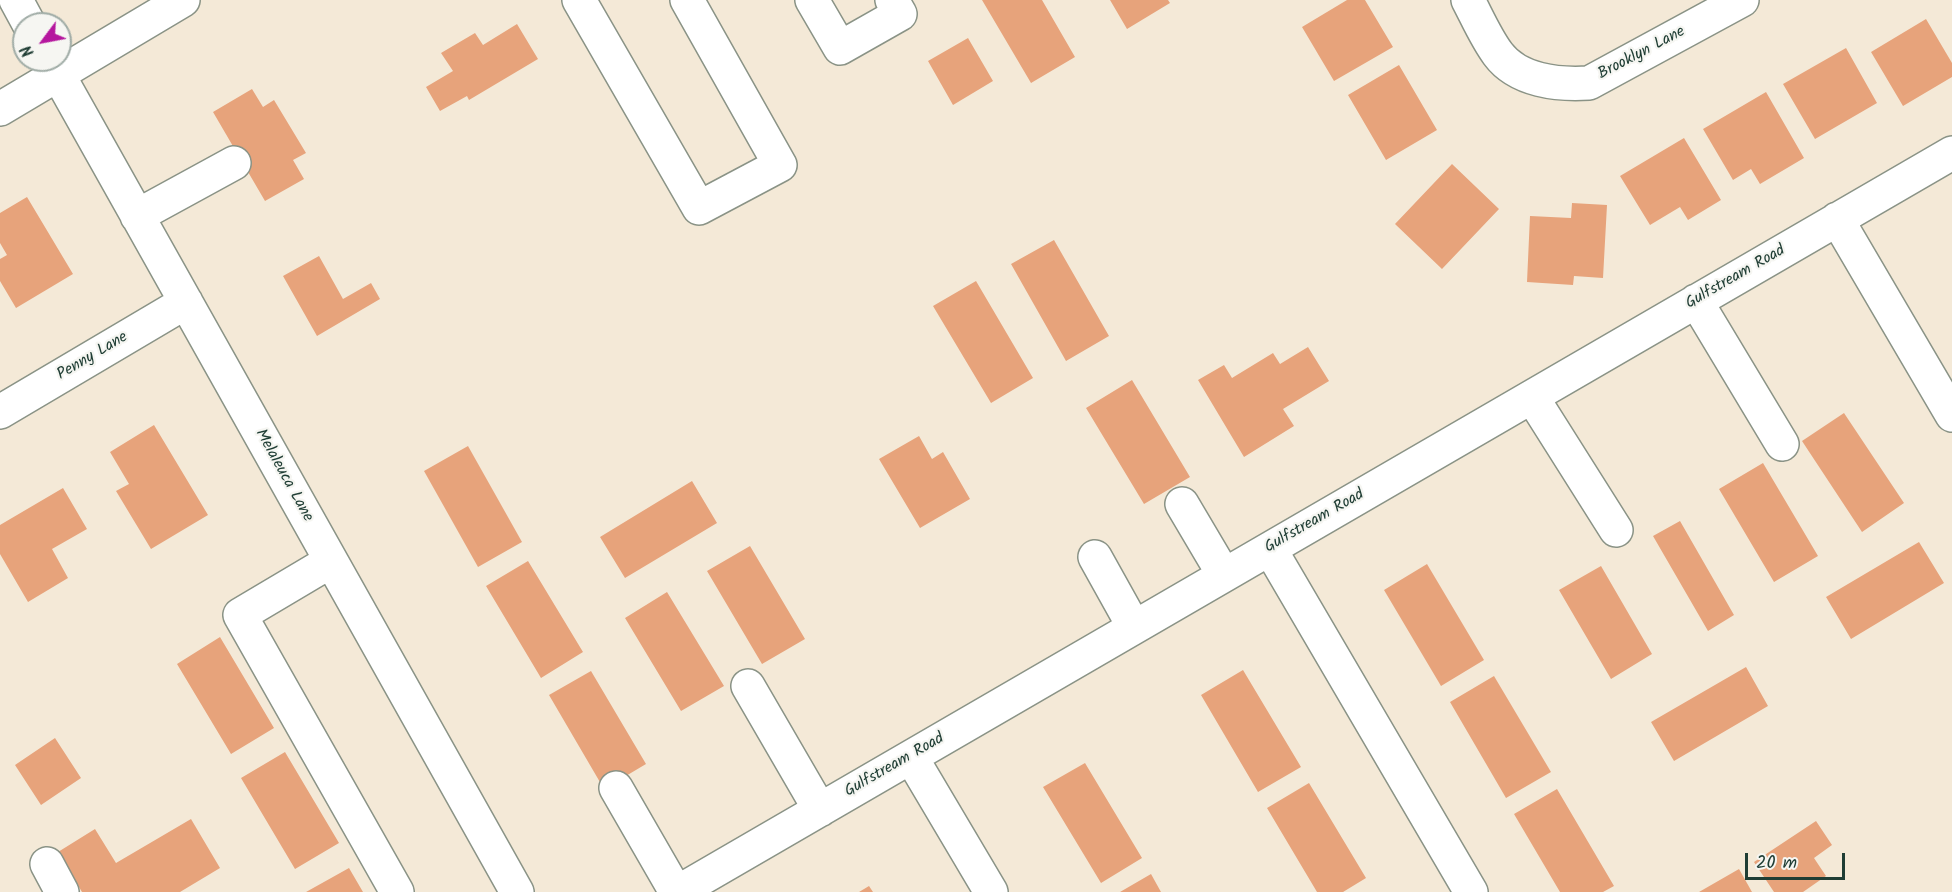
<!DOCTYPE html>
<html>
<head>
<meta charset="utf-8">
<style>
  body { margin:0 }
  #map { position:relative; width:1952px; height:892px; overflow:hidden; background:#f4e9d7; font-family:Kalam,sans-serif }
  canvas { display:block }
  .north { position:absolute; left:12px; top:12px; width:60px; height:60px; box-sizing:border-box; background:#f6f6f2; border:2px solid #a0aca6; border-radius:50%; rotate:238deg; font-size:16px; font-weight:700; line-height:24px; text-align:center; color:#1f3d34 }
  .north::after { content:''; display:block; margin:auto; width:21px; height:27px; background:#b5179e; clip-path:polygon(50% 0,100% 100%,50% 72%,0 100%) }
  .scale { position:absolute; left:1745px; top:853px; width:100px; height:27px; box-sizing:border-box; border:3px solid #1f3d34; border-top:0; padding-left:8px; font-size:18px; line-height:21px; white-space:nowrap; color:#1f3d34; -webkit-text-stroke:4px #f6f6f2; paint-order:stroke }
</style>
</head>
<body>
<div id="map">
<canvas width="1952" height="892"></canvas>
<div class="north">N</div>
<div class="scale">20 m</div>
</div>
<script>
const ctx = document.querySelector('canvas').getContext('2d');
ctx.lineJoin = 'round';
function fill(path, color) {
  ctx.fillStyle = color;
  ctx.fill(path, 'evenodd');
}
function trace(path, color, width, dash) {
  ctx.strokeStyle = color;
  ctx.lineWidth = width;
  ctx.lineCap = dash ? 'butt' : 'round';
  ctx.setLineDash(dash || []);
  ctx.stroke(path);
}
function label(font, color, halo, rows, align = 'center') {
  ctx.font = font + ' Kalam,sans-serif';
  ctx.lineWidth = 4.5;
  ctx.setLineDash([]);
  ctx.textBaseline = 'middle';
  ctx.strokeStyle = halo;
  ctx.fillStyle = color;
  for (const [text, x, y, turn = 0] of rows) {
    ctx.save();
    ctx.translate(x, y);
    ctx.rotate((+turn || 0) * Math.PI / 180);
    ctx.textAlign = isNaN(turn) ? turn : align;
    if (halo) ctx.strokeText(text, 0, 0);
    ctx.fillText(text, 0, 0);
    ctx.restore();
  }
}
const building = new Path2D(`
  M982,0H1042L1075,57L1031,83Z
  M1110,0H1168L1170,3L1127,29Z
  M1347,0H1365L1393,47L1334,81L1302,27Z
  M1926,19L1952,63V77L1903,106L1871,52Z
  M517,24L538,59L469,100L467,96L440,111L426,87L453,71L441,53L475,33L483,45Z
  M968,38L993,81L953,105L928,61Z
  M1846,48L1877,103L1815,139L1783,84Z
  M1399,65L1437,130L1386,160L1348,95Z
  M252,89L263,107L274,100L306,153L293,160L304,179L265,201L213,112Z
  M1766,92L1804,158L1760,184L1751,169L1733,180L1703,129Z
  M1684,138L1721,200L1688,220L1680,207L1650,225L1620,176Z
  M1452,164L1499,209L1442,269L1395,224Z
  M27,197L73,274L16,308L0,281V259L7,255L0,243V213Z
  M1572,203L1607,205L1603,278L1574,276L1573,285L1527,282L1530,216L1571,218Z
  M1054,240L1109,336L1066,361L1011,264Z
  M319,256L343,299L371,283L380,299L317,336L283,276Z
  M976,281L1033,378L991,403L933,306Z
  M1308,347L1329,381L1283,409L1294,426L1244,457L1198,380L1224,365L1232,378L1273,353L1280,364Z
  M1132,380L1190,477L1144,504L1086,408Z
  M1844,413L1904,503L1862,532L1802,441Z
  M154,425L208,515L151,549L116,491L129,484L110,452Z
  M919,436L932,459L943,452L970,499L920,528L879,459Z
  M468,446L522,542L478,567L424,471Z
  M1763,463L1818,556L1774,582L1719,489Z
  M692,481L717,523L625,578L600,537Z
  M63,488L87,529L52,549L68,578L28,602L0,554V525Z
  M1680,521L1734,615L1708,631L1653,536Z
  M1919,542L1944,583L1851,639L1826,597Z
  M750,546L805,639L762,664L707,571Z
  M528,561L583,652L541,678L486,586Z
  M1427,564L1484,660L1441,686L1384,590Z
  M1601,566L1652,654L1611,679L1559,590Z
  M667,592L724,686L681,711L625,618Z
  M220,637L274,728L231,754L177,664Z
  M1746,667L1768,706L1674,761L1651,722Z
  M1243,670L1301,767L1258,792L1201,695Z
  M591,671L646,764L604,789L549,695Z
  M1494,676L1551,772L1506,798L1450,702Z
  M55,738L81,778L41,805L15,765Z
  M285,752L339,843L295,869L241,778Z
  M1085,763L1142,858L1101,883L1043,787Z
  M1309,783L1366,878L1343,892H1317L1267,808Z
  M1557,789L1614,886L1603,892H1560L1514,814Z
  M191,819L220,868L180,892H82L58,852L95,829L116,863Z
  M1816,821L1832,845L1814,858L1826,876L1803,892H1774L1754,862Z
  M349,868L363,892H306Z
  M1739,869L1752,892H1699Z
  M1151,874L1161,892H1120Z
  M869,886L873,892H859Z`);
const minor = new Path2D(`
  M16,0L29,24
  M579,0L699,208L780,165L687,0
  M812,0L840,48L900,14L892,0
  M1468,0C1477,17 1486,38 1498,54C1518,81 1558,85 1589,83L1742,0
  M50,60L517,892
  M0,109L183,0
  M137,216L234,163
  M1837,219L1952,415
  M1696,301L1782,444
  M1532,397L1616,530
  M0,412L186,302
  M1182,504L1224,575
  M1270,549L1471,892
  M1095,557L1134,627
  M331,561L240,615L397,892
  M748,686L820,810
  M911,757L991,892
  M616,788L676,892
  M47,864L62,892
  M678,892L1952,153`);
const streetNames = [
  ["Brooklyn Lane",1642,54,-28],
  ["Gulfstream Road",1736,278,-30],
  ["Penny Lane",93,357,-31],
  ["Melaleuca Lane",283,476,61],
  ["Gulfstream Road",1315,522,-30],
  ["Gulfstream Road",895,766,-30]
];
fill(building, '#e7a37b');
trace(minor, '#8a9386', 36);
trace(minor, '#fff', 33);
label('16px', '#1f3d34', '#f6f6f2', streetNames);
</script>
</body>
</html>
